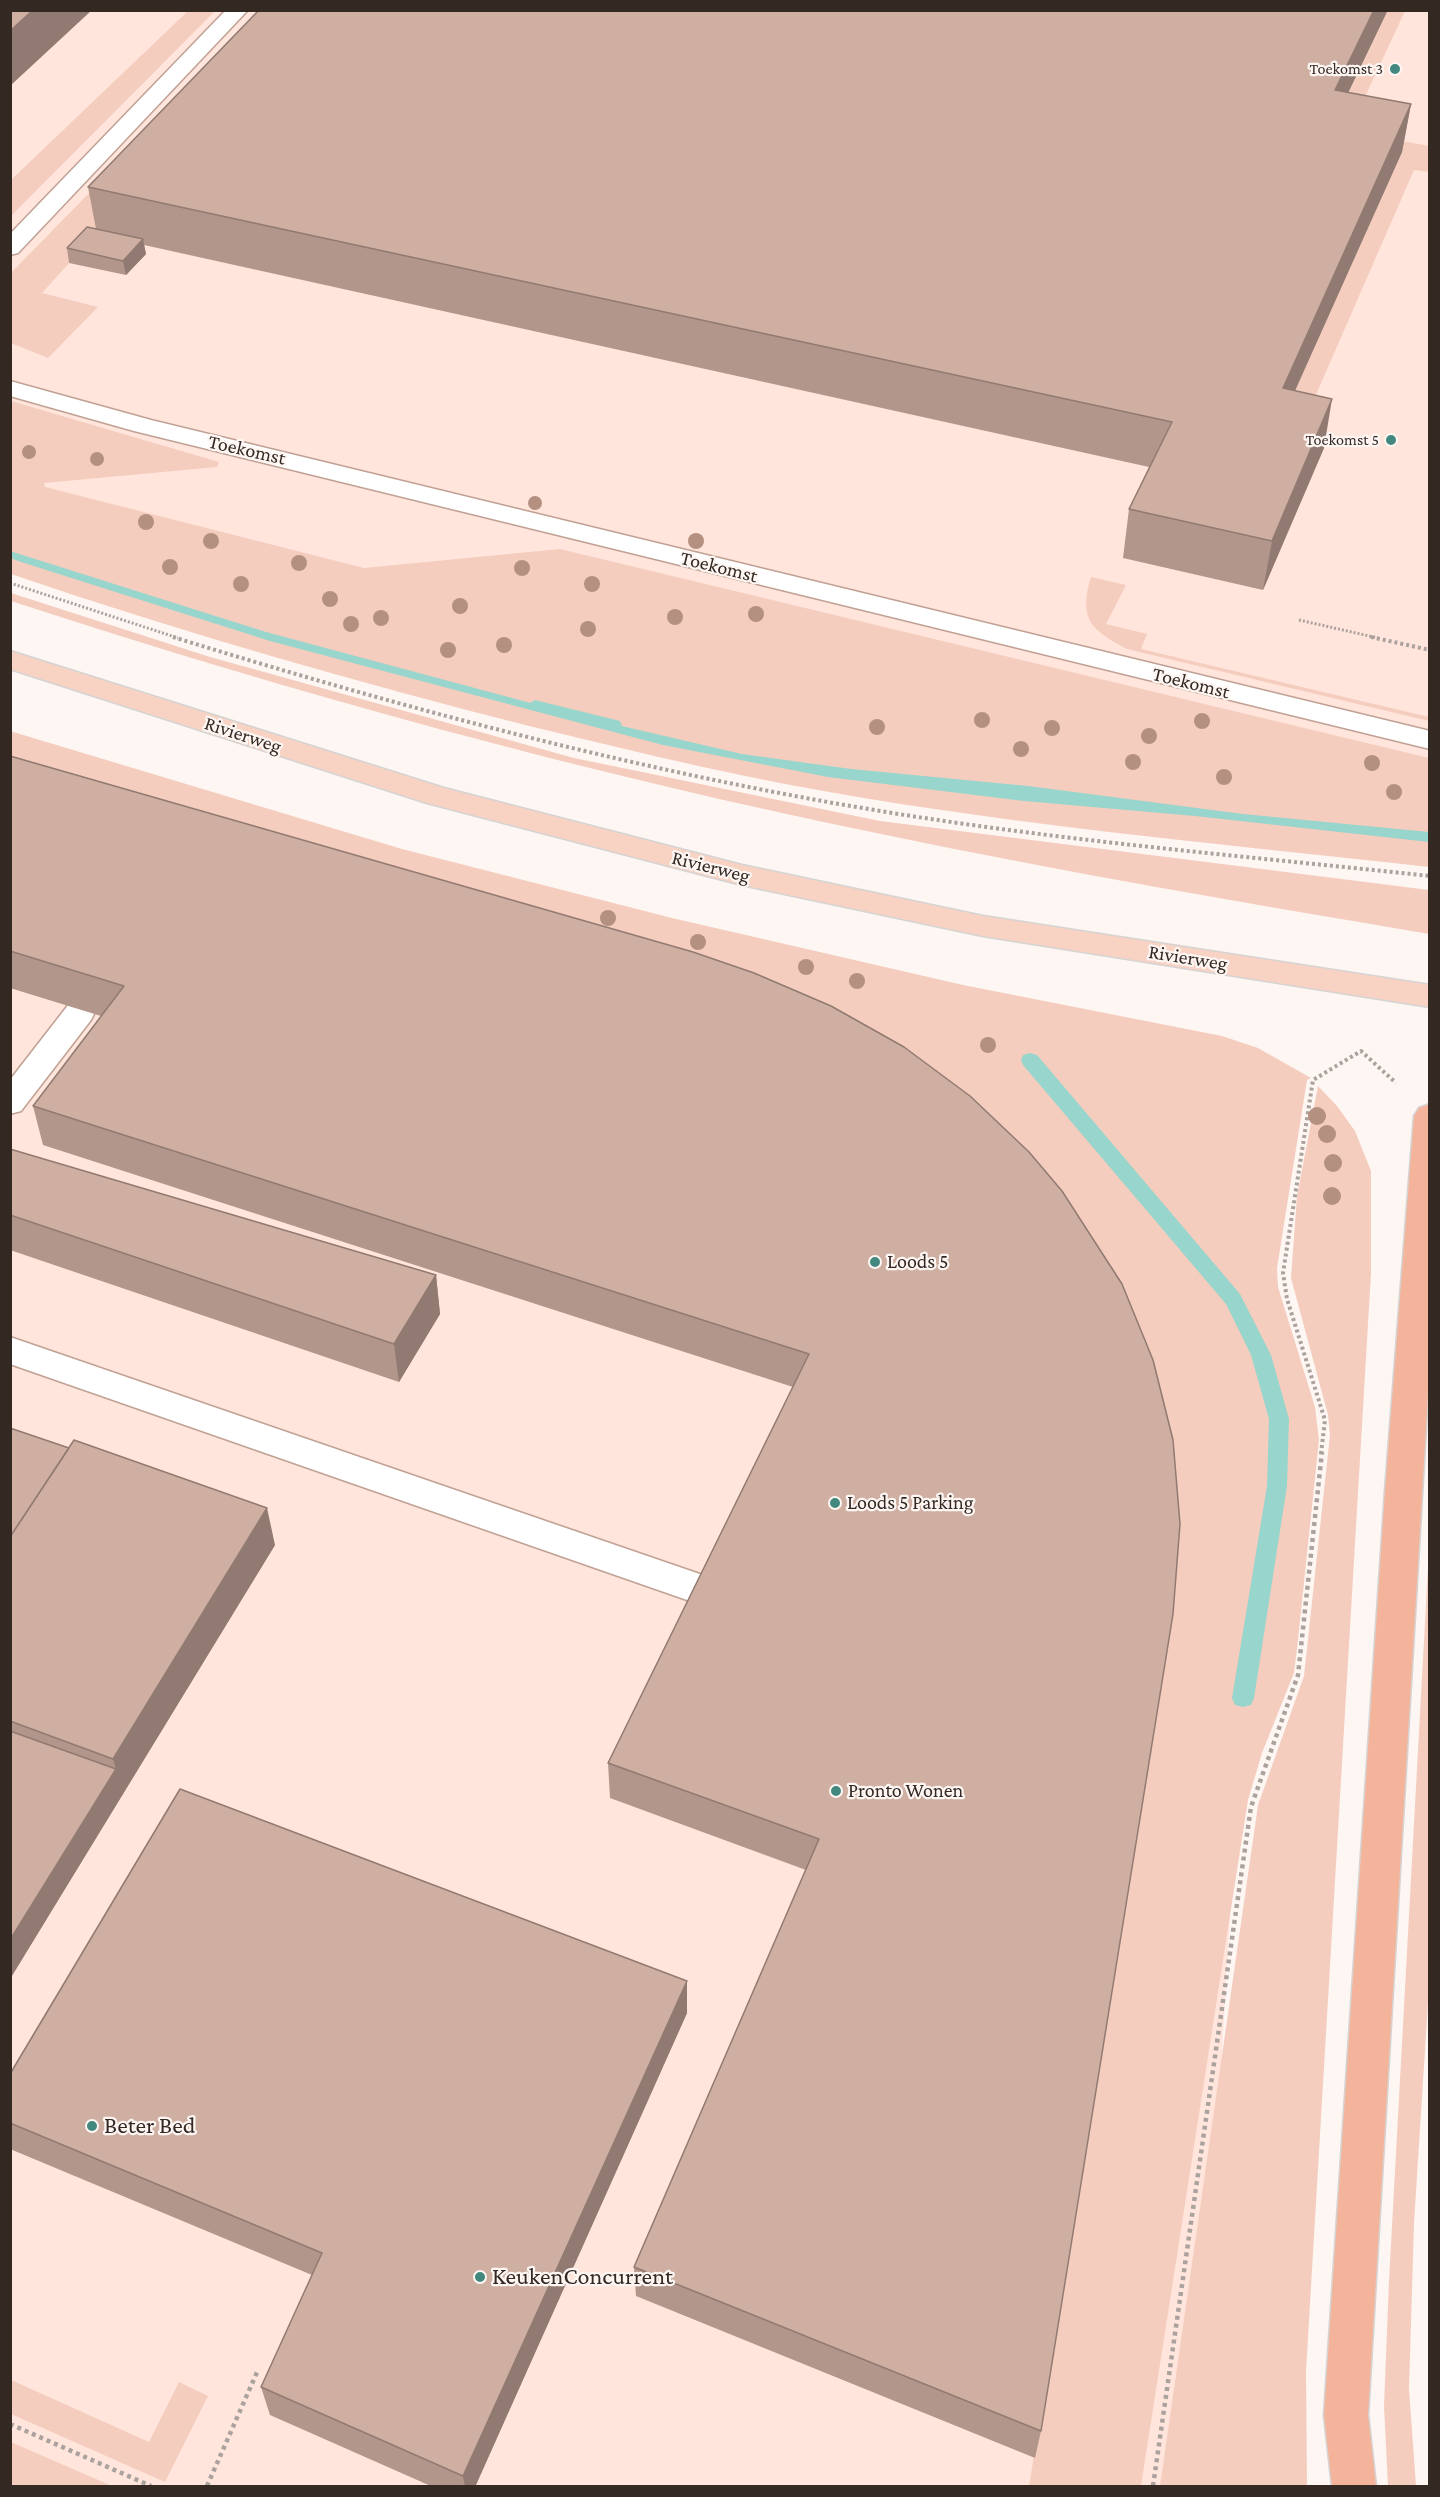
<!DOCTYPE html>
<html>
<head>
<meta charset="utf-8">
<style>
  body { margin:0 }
  #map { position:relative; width:1440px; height:2497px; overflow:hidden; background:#fdf6f3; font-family:"Crimson Pro",serif }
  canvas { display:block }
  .frame { position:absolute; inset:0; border:12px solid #342823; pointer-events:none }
</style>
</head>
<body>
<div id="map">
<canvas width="1440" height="2497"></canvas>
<div class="frame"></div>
</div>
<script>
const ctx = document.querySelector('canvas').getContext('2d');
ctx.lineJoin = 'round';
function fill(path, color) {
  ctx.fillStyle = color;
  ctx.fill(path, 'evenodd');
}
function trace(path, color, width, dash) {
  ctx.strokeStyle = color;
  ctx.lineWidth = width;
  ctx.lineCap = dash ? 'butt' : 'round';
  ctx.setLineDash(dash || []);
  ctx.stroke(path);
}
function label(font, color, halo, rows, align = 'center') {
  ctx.font = font + ' "Crimson Pro",serif';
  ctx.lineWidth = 4.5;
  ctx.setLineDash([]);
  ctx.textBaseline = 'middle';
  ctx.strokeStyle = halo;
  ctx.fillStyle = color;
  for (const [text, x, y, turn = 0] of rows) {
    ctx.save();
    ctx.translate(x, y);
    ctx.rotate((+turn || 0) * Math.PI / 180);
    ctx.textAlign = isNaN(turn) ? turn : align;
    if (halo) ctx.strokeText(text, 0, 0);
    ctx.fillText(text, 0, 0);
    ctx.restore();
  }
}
const built = new Path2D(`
  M11,11H1429V838L11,554Z
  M11,768L1243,1698L1196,2486H11Z`);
const green = new Path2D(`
  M189,10L215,11L11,216V180Z
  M267,11L69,263L42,293L98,307L48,358L11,343L10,274Z
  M1388,11H1405L1349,131L1429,146V172L1414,170L1301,429L1280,424L1402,152L1327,137Z
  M11,401L219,462L217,467L44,483L45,487L364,568L560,549L1429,758V867C1241,846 1052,829 864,798C752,780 640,753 529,726C355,682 181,632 11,574Z
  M1091,577L1126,585L1106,624L1147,634L1141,649L1429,717V721L1127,649C1091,630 1078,619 1091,577Z
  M11,593L210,657L574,758L880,821L1429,890V934C1246,903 1063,872 881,834C587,774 296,694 11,601Z
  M10,731L402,849L672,918L963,985L1222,1036L1258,1048L1311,1078L1307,1080L1277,1268L1278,1287L1315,1407L1319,1440L1297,1649L1294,1673L1262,1753L1248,1800L1141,2486H1029L1166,1648L11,794Z
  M1318,1086L1337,1106L1355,1131L1371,1171V1273L1306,2371L1307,2486H1160L1258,1805L1304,1676L1330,1435L1328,1415L1291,1278L1297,1196Z
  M1429,1549L1430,1971L1414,2223L1409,2389L1416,2486H1388L1384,2406L1389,2281Z
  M11,2380L149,2442L179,2382L208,2396L165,2482L11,2414Z
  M10,2442H11L112,2486H11Z`);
const water = new Path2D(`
  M10,551L266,632L583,717L742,754L851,769L1028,786L1243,814L1429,832V842L1195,816L1024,801L828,777L663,745L270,641L18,561L11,558Z`);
const stream = new Path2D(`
  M535,700L620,721L622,725L614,730L529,709L527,705Z
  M1030,1053L1037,1055L1240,1294L1271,1355L1289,1419L1287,1486L1254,1698L1251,1705L1243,1707L1235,1705L1232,1698L1267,1486L1269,1419L1251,1355L1226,1304L1023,1065L1021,1060L1023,1055Z`);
const pathFar2 = new Path2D(`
  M10,583L178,638
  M1299,620L1378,638`);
const pathFar1 = new Path2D(`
  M173,637C418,713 677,781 931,819C1096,844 1263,858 1430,876
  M1371,637L1430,650
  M1321,1454L1325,1420L1287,1299L1283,1273L1313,1080L1361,1051L1396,1083`);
const path = new Path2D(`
  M10,2424L151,2486
  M207,2486L258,2370
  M1153,2486L1251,1807L1298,1675L1322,1452`);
const street = new Path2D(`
  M226,10H248L18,253L10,255V234Z
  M10,381L151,420L1430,731V749L134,431L10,396Z
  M80,1001L91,1004L95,1012L91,1020L21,1111L10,1114V1080L69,1004Z
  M10,1337L723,1582L728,1593L723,1604L710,1608L10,1364Z`);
const primary = new Path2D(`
  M10,651L444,788L742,865L983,916L1430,985V1007L983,936L742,885L427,803L10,669Z`);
const highway = new Path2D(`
  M1430,1104V1359L1368,2415L1376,2486H1332L1324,2415L1385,1491L1414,1116L1419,1108Z`);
const trees = [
  [29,452,7],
  [97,459,7],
  [535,503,7],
  [146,522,8],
  [211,541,8],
  [696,541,8],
  [299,563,8],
  [170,567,8],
  [522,568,8],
  [241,584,8],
  [592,584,8],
  [330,599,8],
  [460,606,8],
  [756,614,8],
  [675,617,8],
  [381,618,8],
  [351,624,8],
  [588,629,8],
  [504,645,8],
  [448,650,8],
  [982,720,8],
  [1202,721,8],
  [877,727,8],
  [1052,728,8],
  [1149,736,8],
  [1021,749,8],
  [1133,762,8],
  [1372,763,8],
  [1224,777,8],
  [1394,792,8],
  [608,918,8],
  [698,942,8],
  [806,967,8],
  [857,981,8],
  [988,1045,8],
  [1317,1116,9],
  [1327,1134,9],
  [1333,1163,9],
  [1332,1196,9]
];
const wall = new Path2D(`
  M1349,93L1411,104L1402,152L1295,391L1324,448L1263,590L1123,558L1129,509L1149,467L144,245L146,254L126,275L69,263L67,248L96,229L88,187Z
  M10,756L754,973L1041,2431L1035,2458L636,2296L634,2267L806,1870L610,1798L608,1763L793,1387L43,1145L33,1106L101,1016L10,988Z
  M10,1149L436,1275L440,1314L399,1382L10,1250Z
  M10,1428L69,1448L275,1545L10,1979Z
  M687,2013L475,2487H433L270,2415L261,2387L312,2275L10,2149V2074Z`);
const shadedWall = new Path2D(`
  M33,10H92L10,86V31Z
  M1374,10H1388L1327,137L1335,90Z
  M1411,104L1402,152L1274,437L1283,388Z
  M143,239L146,254L126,275L123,261Z
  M1332,399L1324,448L1263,590L1272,541Z
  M436,1275L440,1314L399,1382L394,1344Z
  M267,1508L275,1545L10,1979V1940L116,1769L113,1759Z
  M687,1981V2013L475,2487H465L463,2476Z`);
const building = new Path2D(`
  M10,10H33L10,31Z
  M259,10H1374L1335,90L1411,104L1283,388L1332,399L1272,541L1129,509L1172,422L88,187Z
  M87,227L143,239L123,261L67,248Z
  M10,756L693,952L754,973L831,1006L904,1047L970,1096L1029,1152L1062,1191L1122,1284L1153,1360L1173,1440L1180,1524L1173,1614L1041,2431L634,2267L819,1839L608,1763L809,1354L33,1106L124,986L10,951Z
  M10,1149L436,1275L394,1344L10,1215Z
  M10,1428L69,1448L10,1537Z
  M74,1440L267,1508L113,1759L10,1721V1537Z
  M10,1731L116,1769L10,1940Z
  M180,1789L687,1981L463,2476L261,2387L322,2253L10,2123V2074Z`);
const markers = [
  [1395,69,6,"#42887f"],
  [1391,440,6,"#42887f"],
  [875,1262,6,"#42887f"],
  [835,1503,6,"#42887f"],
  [836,1791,6,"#42887f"],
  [92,2126,6,"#42887f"],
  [480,2277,6,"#42887f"]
];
const farPoinames = [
  ["Toekomst 3",1383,69],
  ["Toekomst 5",1379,440]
];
const streetNames = [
  ["Toekomst",247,450,13],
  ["Toekomst",719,567,14],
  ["Toekomst",1191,683,14],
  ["Rivierweg",243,735,18],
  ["Rivierweg",711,867,14],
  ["Rivierweg",1188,958,9]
];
const poiNames = [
  ["Loods 5",887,1262],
  ["Loods 5 Parking",847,1503],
  ["Pronto Wonen",848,1791]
];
const nearPoinames = [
  ["Beter Bed",104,2126],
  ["KeukenConcurrent",492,2277]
];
fill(built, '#ffe5db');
fill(green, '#f5cdbe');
fill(water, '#98d5cc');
fill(stream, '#98d5cc');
trace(street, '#c0a194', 3);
trace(primary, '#d6d4d3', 3);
trace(highway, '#d6d4d3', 3);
trace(pathFar2, '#aba29e', 3, [2, 2]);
trace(pathFar1, '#aba29e', 4, [3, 3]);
trace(path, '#aba29e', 4.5, [4, 4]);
fill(street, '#fff');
fill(primary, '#f8d2c3');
fill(highway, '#f4b49b');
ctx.fillStyle = '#b49080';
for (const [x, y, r] of trees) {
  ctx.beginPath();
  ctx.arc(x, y, r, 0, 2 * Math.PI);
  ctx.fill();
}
fill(wall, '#b2968b');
fill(shadedWall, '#917a71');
fill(building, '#cfafa2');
trace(building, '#917a71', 1.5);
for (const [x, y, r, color] of markers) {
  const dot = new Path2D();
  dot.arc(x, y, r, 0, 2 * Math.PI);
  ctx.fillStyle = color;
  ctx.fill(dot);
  trace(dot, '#fdf6f3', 2);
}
label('16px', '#342823', '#fdf6f3', farPoinames, 'right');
label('20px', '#342823', '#fdf6f3', streetNames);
label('20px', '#342823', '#fdf6f3', poiNames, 'left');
label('24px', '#342823', '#fdf6f3', nearPoinames, 'left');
</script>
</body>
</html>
